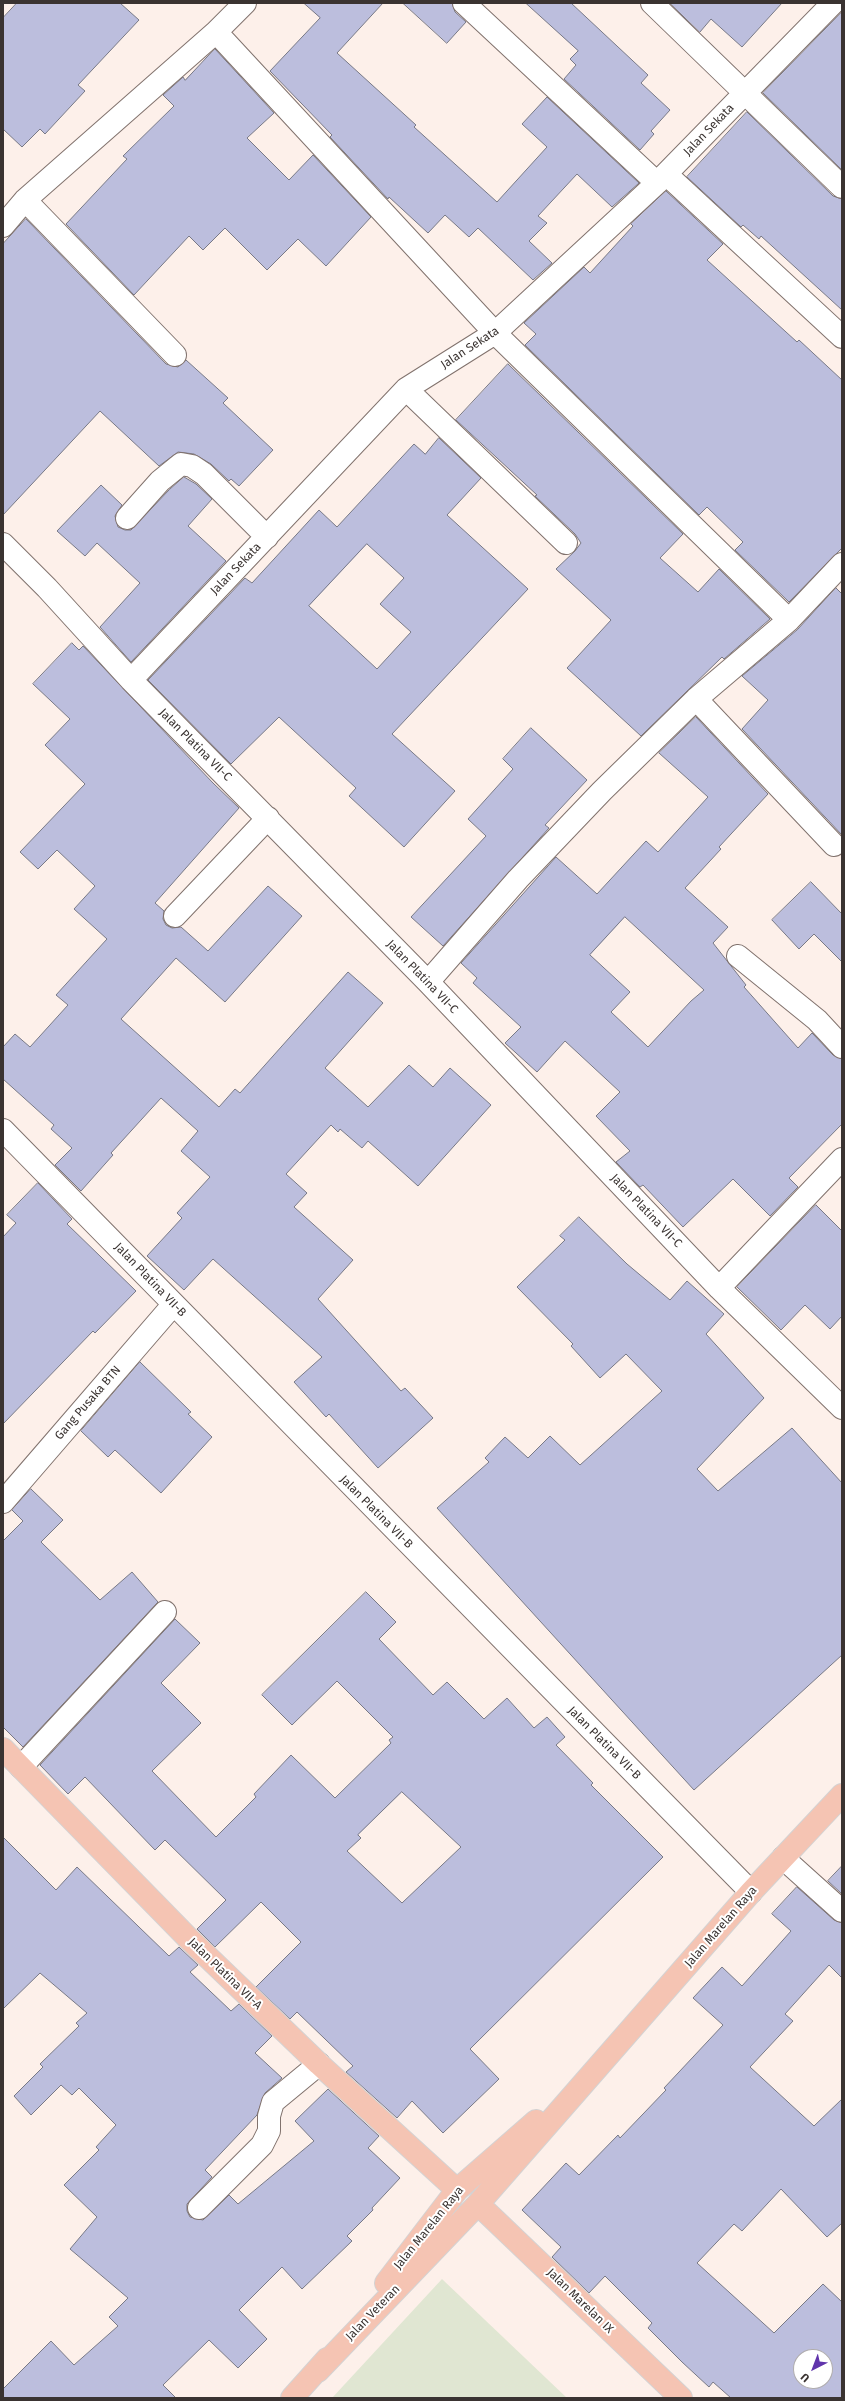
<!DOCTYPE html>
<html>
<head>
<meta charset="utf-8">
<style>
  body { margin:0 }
  #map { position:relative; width:845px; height:2401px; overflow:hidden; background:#fdf0ea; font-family:"Fira Sans",sans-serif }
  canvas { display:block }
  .frame { position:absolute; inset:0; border:4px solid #3a3331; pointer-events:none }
  .north { position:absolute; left:793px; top:2349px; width:40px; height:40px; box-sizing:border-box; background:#fff; border:1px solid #b0adad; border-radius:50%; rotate:222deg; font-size:11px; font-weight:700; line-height:16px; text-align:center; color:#3a3331 }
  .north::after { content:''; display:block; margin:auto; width:14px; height:18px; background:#6135ac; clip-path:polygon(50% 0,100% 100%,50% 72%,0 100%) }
</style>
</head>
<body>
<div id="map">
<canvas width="845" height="2401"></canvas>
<div class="frame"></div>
<div class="north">U</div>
</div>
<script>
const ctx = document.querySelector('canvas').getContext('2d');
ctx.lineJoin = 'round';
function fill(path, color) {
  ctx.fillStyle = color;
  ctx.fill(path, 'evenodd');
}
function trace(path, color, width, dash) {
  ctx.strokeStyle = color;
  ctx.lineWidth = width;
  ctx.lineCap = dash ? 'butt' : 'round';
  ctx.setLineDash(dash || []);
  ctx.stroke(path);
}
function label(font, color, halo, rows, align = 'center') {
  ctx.font = font + ' "Fira Sans",sans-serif';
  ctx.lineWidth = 4;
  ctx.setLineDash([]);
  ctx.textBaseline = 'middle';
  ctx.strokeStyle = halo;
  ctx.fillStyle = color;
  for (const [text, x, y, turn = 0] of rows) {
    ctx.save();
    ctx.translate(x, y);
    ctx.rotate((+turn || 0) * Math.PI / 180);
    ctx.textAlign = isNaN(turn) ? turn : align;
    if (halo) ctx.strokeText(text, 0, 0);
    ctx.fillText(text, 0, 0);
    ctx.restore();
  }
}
const green = new Path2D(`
  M442,2279L567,2398H332Z`);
const building = new Path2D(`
  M17,3H120L139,20L78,85L85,91L45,134L40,129L22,147L3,129V18Z
  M304,3H383L337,53L416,125L414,127L497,202L547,147L522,124L547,97L639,183L612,207L577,174L538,216L547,223L529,241L552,263L533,280L478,228L469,237L445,215L428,233L389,197L388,199L330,137L332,135L270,71L320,18Z
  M403,3H452L455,12L466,22L447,43Z
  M526,3H571L648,75L641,83L670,110L651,131L654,134L640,150L564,79L576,65L570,59L578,51Z
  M670,3H782L742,47L711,19L700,32Z
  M842,12V170L763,93Z
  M215,49L274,113L247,138L289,180L313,155L371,217L326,266L298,239L267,270L225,228L203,250L189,236L134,295L66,224L127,159L123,156L174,106L163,95L183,77L185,80Z
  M747,112L833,196L842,199V310L761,236L759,239L743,225L741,227L687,177Z
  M666,191L723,244L707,260L797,342L799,340L842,380V548L789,602L735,550L743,542L707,507L699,515L525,345L536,334L524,323L584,267L590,273L633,226L631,224Z
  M26,219L166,364L178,367L186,360L228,398L223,403L273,450L239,486L231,479L229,481L211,464L194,454L178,452L159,466L100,411L3,515V244Z
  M508,364L683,534L660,558L698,592L719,569L770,619L724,659L722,657L641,736L567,668L611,620L556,569L575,551L581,543L575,534L535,496L537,495L456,420Z
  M439,438L481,478L447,515L528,589L392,734L455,791L404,847L349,796L356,788L279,717L231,764L148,680L245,578L252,583L319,510L337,527L414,444L425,454ZM367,544L404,578L380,604L411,632L377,669L309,606Z
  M184,477L196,484L212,499L188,526L226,561L131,662L100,627L140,583L97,543L85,556L57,531L101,485L122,505L115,516L118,527L125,530H131L169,490Z
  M836,588L842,594V835L742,729L768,700L742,676L797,630Z
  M72,643L79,650L83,646L213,783L239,808L155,903L164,911L163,919L166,925L172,928L181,927L208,951L268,886L302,916L225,1002L176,958L121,1019L219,1107L235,1089L240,1093L348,972L383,1003L325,1068L368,1107L409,1065L433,1087L450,1068L491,1105L418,1186L368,1141L362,1148L340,1129L338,1132L331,1125L286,1174L307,1193L294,1207L353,1260L318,1299L401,1391L405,1388L433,1418L378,1468L329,1414L326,1417L294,1382L322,1357L213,1259L184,1290L147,1256L182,1218L177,1213L210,1177L181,1151L198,1131L161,1098L111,1153L113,1155L81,1191L55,1165L72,1148L51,1129L54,1125L3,1079V1047L15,1034L30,1047L68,1005L56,995L107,939L74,909L95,886L57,850L38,869L20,852L85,784L45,745L70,719L33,684Z
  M696,717L768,794L719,847L721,849L685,888L728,927L713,943L746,985L744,987L798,1048L812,1033L833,1055L842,1059V1124L789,1178L798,1187L770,1216L733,1179L683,1227L643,1185L640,1187L616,1162L630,1151L596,1116L620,1092L565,1041L537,1072L505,1043L521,1027L473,983L477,978L461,963L556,857L597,894L646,841L658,852L708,797L659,753ZM625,917L704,990L691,1001L648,1047L611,1012L630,992L590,955Z
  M531,728L587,780L545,825L549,828L443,946L411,917L486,836L468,819L513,769L503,759Z
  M811,882L842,914V962L814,934L799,949L772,920Z
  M38,1183L72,1219L67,1224L136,1291L95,1333L93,1331L3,1424V1237L16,1223L7,1215Z
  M816,1205L842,1231V1316L830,1329L805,1305L781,1330L737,1287Z
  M579,1217L627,1264L670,1300L687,1281L724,1314L706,1334L764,1398L697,1469L718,1491L792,1428L842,1483V1655L694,1790L437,1508L489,1462L485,1458L505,1437L528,1458L550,1436L580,1465L662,1391L626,1354L600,1378L571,1346L573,1344L517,1287L565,1240L560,1236Z
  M140,1362L191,1412L188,1414L212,1437L161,1493L115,1450L108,1457L81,1431Z
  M31,1489L63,1520L41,1542L100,1600L132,1572L158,1602L23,1747L3,1727V1541L23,1521L12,1510Z
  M366,1592L396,1622L379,1639L433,1695L447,1682L484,1719L507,1698L534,1728L547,1717L565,1737L556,1745L593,1783L591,1785L663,1857L470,2049L499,2079L443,2133L412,2101L397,2118L346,2072L353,2066L297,2012L290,2019L256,1987L301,1942L261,1902L215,1947L197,1929L226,1900L165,1840L155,1850L85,1777L68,1794L40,1765L175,1619L200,1643L161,1683L201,1723L152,1771L216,1837L256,1797L254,1794L291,1755L335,1798L391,1743L389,1740L393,1737L337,1681L292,1725L262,1695ZM402,1792L461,1847L402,1903L347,1851L361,1838L358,1835Z
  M3,1837L56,1890L77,1867L169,1956L179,1947L198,1965L190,1972L231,2011L239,2004L272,2036L255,2053L282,2078L265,2093L257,2115L205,2170L212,2177L187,2204V2211L190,2217L203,2220L229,2195L238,2204L314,2141L295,2121L328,2089L379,2136L368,2148L400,2178L372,2208L373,2210L347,2236L352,2241L302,2289L282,2267L239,2310L267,2339L238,2368L209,2340L163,2385L176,2398H3V2389L51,2341L74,2365L118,2326L109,2317L128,2298L70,2249L97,2217L64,2185L99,2150L96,2147L116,2125L79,2088L72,2095L61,2085L31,2115L14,2096L43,2067L40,2064L79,2026L76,2023L87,2013L40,1973L3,2009Z
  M842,1866V1894L828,1881Z
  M797,1887L834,1920L842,1923V1978L829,1965L785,2014L793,2021L750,2067L814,2126L842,2099V2223L827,2237L781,2189L742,2231L734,2224L697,2263L774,2333L823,2284L842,2302V2398H731L713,2382L709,2387L682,2362L648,2328L652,2323L605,2276L589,2293L552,2257L561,2247L522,2210L566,2163L579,2175L618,2135L620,2138L666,2090L664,2088L723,2025L693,1998L722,1967L742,1986L791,1931L772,1914ZM801,2357H825V2381H801Z`);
const minor = new Path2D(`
  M464,3L657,183
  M652,3L842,187
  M216,32L495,333L789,620
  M666,174L842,337
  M25,200L175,355
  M3,226L25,200L216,32L245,3
  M406,389L566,543
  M127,518L160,481L181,464L192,466L204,474L267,537
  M3,544L47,588L131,680L428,982L719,1288L842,1408
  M131,680L406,389L495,333L657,183L833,3
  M696,699L834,845
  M175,916L268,818
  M738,956L817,1020L842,1047
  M428,982L518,879L602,791L696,699L789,620L842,564
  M3,1130L751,1892
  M719,1288L842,1159
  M3,1502L173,1305
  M21,1767L165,1612
  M783,1858L842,1911
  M199,2208L262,2145L269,2131V2116L273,2102L319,2064`);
const major = new Path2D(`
  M3,1749L187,1937L319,2064L457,2190
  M478,2204L681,2398
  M386,2283L457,2190L536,2121
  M318,2371L478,2204L751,1892L842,1795
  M292,2398L327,2359`);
const streetNames = [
  ["Jalan Sekata",709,130,-46],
  ["Jalan Sekata",470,348,-33],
  ["Jalan Sekata",236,569,-46],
  ["Jalan Platina VII-C",195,745,45],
  ["Jalan Platina VII-C",422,977,46],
  ["Jalan Platina VII-C",646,1211,46],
  ["Jalan Platina VII-B",150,1280,46],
  ["Gang Pusaka BTN",88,1403,-49],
  ["Jalan Platina VII-B",376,1512,45],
  ["Jalan Platina VII-B",604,1743,45],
  ["Jalan Marelan Raya",721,1927,-49],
  ["Jalan Platina VII-A",225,1974,44],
  ["Jalan Marelan Raya",429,2228,-51],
  ["Jalan Marelan IX",580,2301,44],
  ["Jalan Veteran",373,2313,-46]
];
fill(green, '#e0e6d2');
fill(building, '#bcbedd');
trace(building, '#787986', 1);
trace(minor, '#81726d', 24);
trace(major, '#d4d2d2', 24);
trace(minor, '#fff', 22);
trace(major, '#f5c4b3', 22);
label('12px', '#3a3331', '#fff', streetNames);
</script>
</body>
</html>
